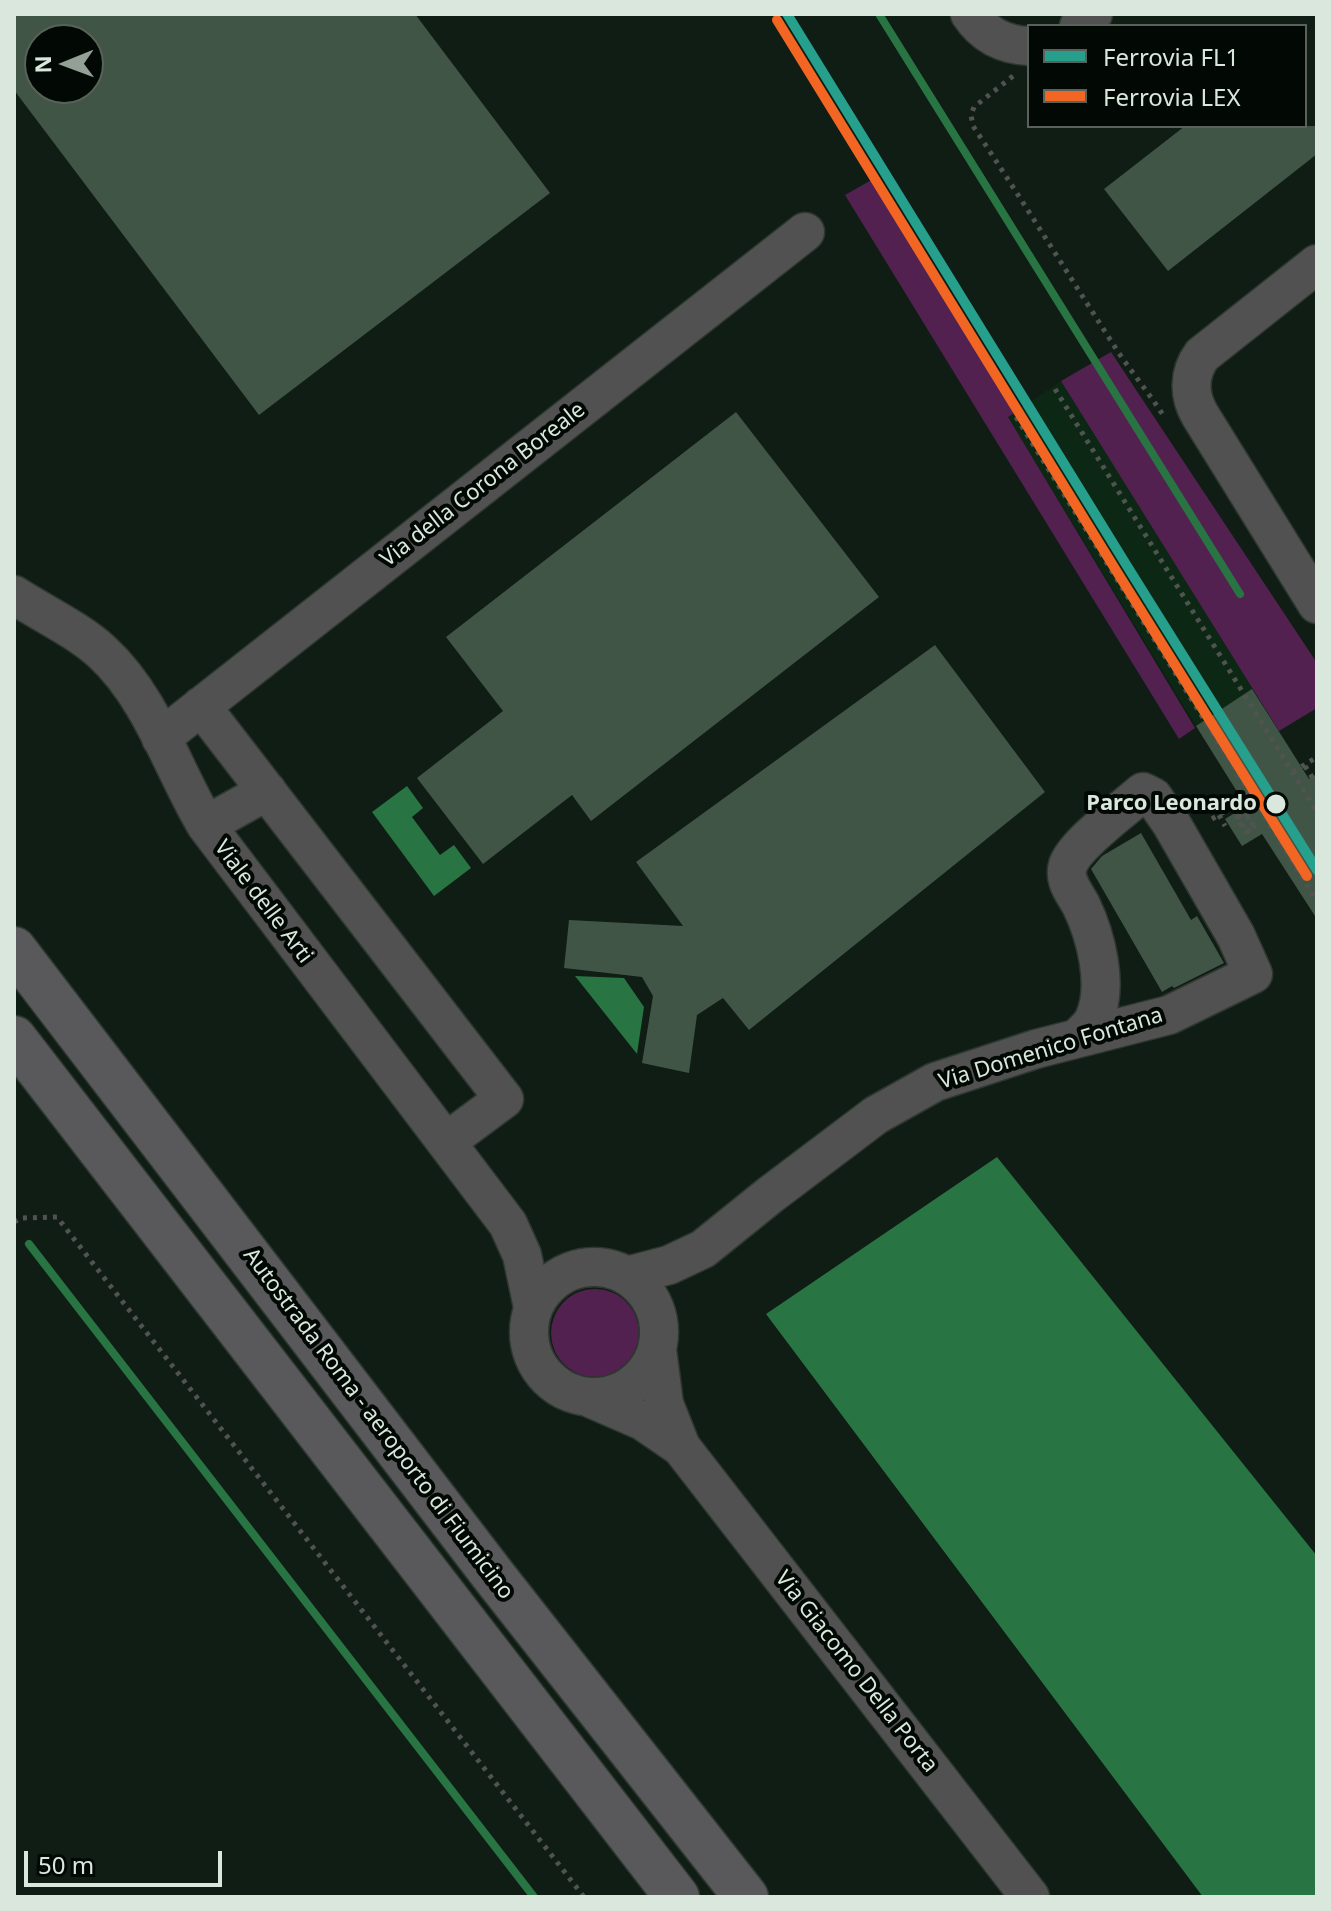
<!DOCTYPE html>
<html>
<head>
<meta charset="utf-8">
<style>
  body { margin:0 }
  #map { position:relative; width:1331px; height:1911px; overflow:hidden; background:#101d14; font-family:"Noto Sans",sans-serif }
  canvas { display:block }
  .frame { position:absolute; inset:0; border:16px solid #d9e7dc; pointer-events:none }
  .legend { position:absolute; left:1027px; top:24px; width:280px; height:104px; box-sizing:border-box; background:#020904; border:2px solid #58625a; margin:0; padding:10px 14px; list-style:none; font-size:24px; color:#d9e7dc }
  .legend li { display:flex; align-items:center; gap:16px; height:40px }
  .legend b { width:40px; border:2px solid #58625a }
  .north { position:absolute; left:24px; top:24px; width:80px; height:80px; box-sizing:border-box; background:#020904; border:2px solid #58625a; border-radius:50%; rotate:269deg; font-size:22px; font-weight:700; line-height:32px; text-align:center; color:#d9e7dc }
  .north::after { content:''; display:block; margin:auto; width:28px; height:36px; background:#93a096; clip-path:polygon(50% 0,100% 100%,50% 72%,0 100%) }
  .scale { position:absolute; left:24px; top:1851px; width:198px; height:36px; box-sizing:border-box; border:4px solid #d9e7dc; border-top:0; padding-left:10px; font-size:24px; line-height:28px; white-space:nowrap; color:#d9e7dc; -webkit-text-stroke:6px #020904; paint-order:stroke }
</style>
</head>
<body>
<div id="map">
<canvas width="1331" height="1911"></canvas>
<div class="frame"></div>
<ul class="legend">
<li><b style="height:10px;background:#269f8c"></b>Ferrovia FL1</li>
<li><b style="height:10px;background:#f26522"></b>Ferrovia LEX</li>
</ul>
<div class="north">N</div>
<div class="scale">50 m</div>
</div>
<script>
const ctx = document.querySelector('canvas').getContext('2d');
ctx.lineJoin = 'round';
function fill(path, color) {
  ctx.fillStyle = color;
  ctx.fill(path, 'evenodd');
}
function trace(path, color, width, dash) {
  ctx.strokeStyle = color;
  ctx.lineWidth = width;
  ctx.lineCap = dash ? 'butt' : 'round';
  ctx.setLineDash(dash || []);
  ctx.stroke(path);
}
function label(font, color, halo, rows, align = 'center') {
  ctx.font = font + ' "Noto Sans",sans-serif';
  ctx.lineWidth = 8;
  ctx.setLineDash([]);
  ctx.textBaseline = 'middle';
  ctx.strokeStyle = halo;
  ctx.fillStyle = color;
  for (const [text, x, y, turn = 0] of rows) {
    ctx.save();
    ctx.translate(x, y);
    ctx.rotate((+turn || 0) * Math.PI / 180);
    ctx.textAlign = isNaN(turn) ? turn : align;
    if (halo) ctx.strokeText(text, 0, 0);
    ctx.fillText(text, 0, 0);
    ctx.restore();
  }
}
const built = new Path2D(`
  M1061,381L1317,792V920L1196,726L1008,417Z`);
const green = new Path2D(`
  M875,178L1017,411L1008,417L1195,728L1179,739L845,195Z
  M1111,352L1317,663V708L1279,731L1061,381Z
  M551 1333a44 44 0 1 1 88 0a44 44 0 1 1-88 0Z`);
const water = new Path2D(`
  M407,786L423,808L412,817L440,855L454,845L471,868L434,896L372,812Z
  M575,976L624,978L644,1007L637,1054Z
  M997,1157L1317,1556V1897H1203L766,1314Z`);
const stream = new Path2D(`
  M879,14L1240,594
  M29,1244L534,1897`);
const building = new Path2D(`
  M14,14H415L550,193L259,415L14,90ZM40,40H88V88H40Z
  M1185,126H1317V154L1168,271L1104,189Z
  M736,412L879,597L591,821L572,795L483,864L417,778L503,711L446,637Z
  M935,645L1045,792L749,1030L723,998L697,1015L689,1073L642,1063L653,996L642,977L564,968L569,920L683,926L636,862Z
  M1252,689L1309,779L1317,774V919L1262,834L1242,846L1225,819L1246,806L1196,726Z
  M1141,833L1191,920L1197,916L1224,963L1174,988L1172,986L1162,992L1091,869L1102,856Z`);
const path = new Path2D(`
  M1013,76L974,107L971,115L973,126C1021,198 1066,271 1113,344C1128,368 1147,390 1163,415
  M1055,389L1317,812
  M1016,417L1317,901
  M1305,766L1317,785
  M1293,772L1317,757
  M1231,807L1247,832L1254,827L1245,812L1241,815
  M1219,815L1225,826
  M1212,819L1252,795
  M14,1222L21,1218L57,1217L584,1897`);
const minor = new Path2D(`
  M970,14C984,35 1004,45 1029,46
  M1079,26L1093,14
  M1317,264L1202,355C1188,374 1189,396 1200,415L1317,604
  M14,595C42,613 78,630 102,652C152,698 172,768 206,825L508,1224L522,1255L533,1307
  M201,706L504,1099L446,1142
  M161,738L805,232
  M206,825L267,791
  M529 1332a65 65 0 1 1 130 0a65 65 0 1 1-130 0Z
  M627,1276L669,1265L703,1249L770,1195L876,1115L935,1082L1036,1049L1169,1015L1253,974L1236,936L1171,823L1153,797L1143,792C1124,809 1076,843 1068,865C1063,880 1074,892 1081,905C1096,936 1109,986 1094,1019C1091,1026 1083,1032 1078,1038
  M657,1350L664,1404L681,1447L1030,1897
  M590,1398L643,1421L681,1447`);
const highway = new Path2D(`
  M14,949L493,1575L746,1897
  M14,1038L677,1897`);
const pathBridge = new Path2D(`
  M1241,815L1237,818L1246,832L1254,827L1244,811`);
const rail1 = new Path2D(`
  M787,14L1127,566L1317,870`);
const rail2 = new Path2D(`
  M777,20L1117,572L1307,876`);
const markers = [
  [1276,804,11,"#d9e7dc"]
];
const streetNames = [
  ["Via della Corona Boreale",483,485,-38],
  ["Viale delle Arti",263,902,53],
  ["Via Domenico Fontana",1051,1049,-17],
  ["Autostrada Roma - aeroporto di Fiumicino",378,1424,53],
  ["Via Giacomo Della Porta",856,1672,52]
];
const stopNames = [
  ["Parco Leonardo",1257,804]
];
fill(built, '#0c2815');
fill(green, '#52214f');
fill(water, '#287442');
trace(stream, '#287442', 8);
fill(building, '#405546');
trace(minor, '#2d3831', 41);
trace(highway, '#2d3831', 47);
trace(path, '#515351', 5, [4, 6]);
trace(minor, '#525151', 38);
trace(highway, '#59585a', 44);
trace(pathBridge, '#515351', 5, [4, 6]);
trace(rail1, '#269f8c', 10);
trace(rail2, '#f26522', 10);
for (const [x, y, r, color] of markers) {
  const dot = new Path2D();
  dot.arc(x, y, r, 0, 2 * Math.PI);
  ctx.fillStyle = color;
  ctx.fill(dot);
  trace(dot, '#020904', 3);
}
label('22px', '#d9e7dc', '#020904', streetNames);
label('bold 22px', '#d9e7dc', '#020904', stopNames, 'right');
</script>
</body>
</html>
